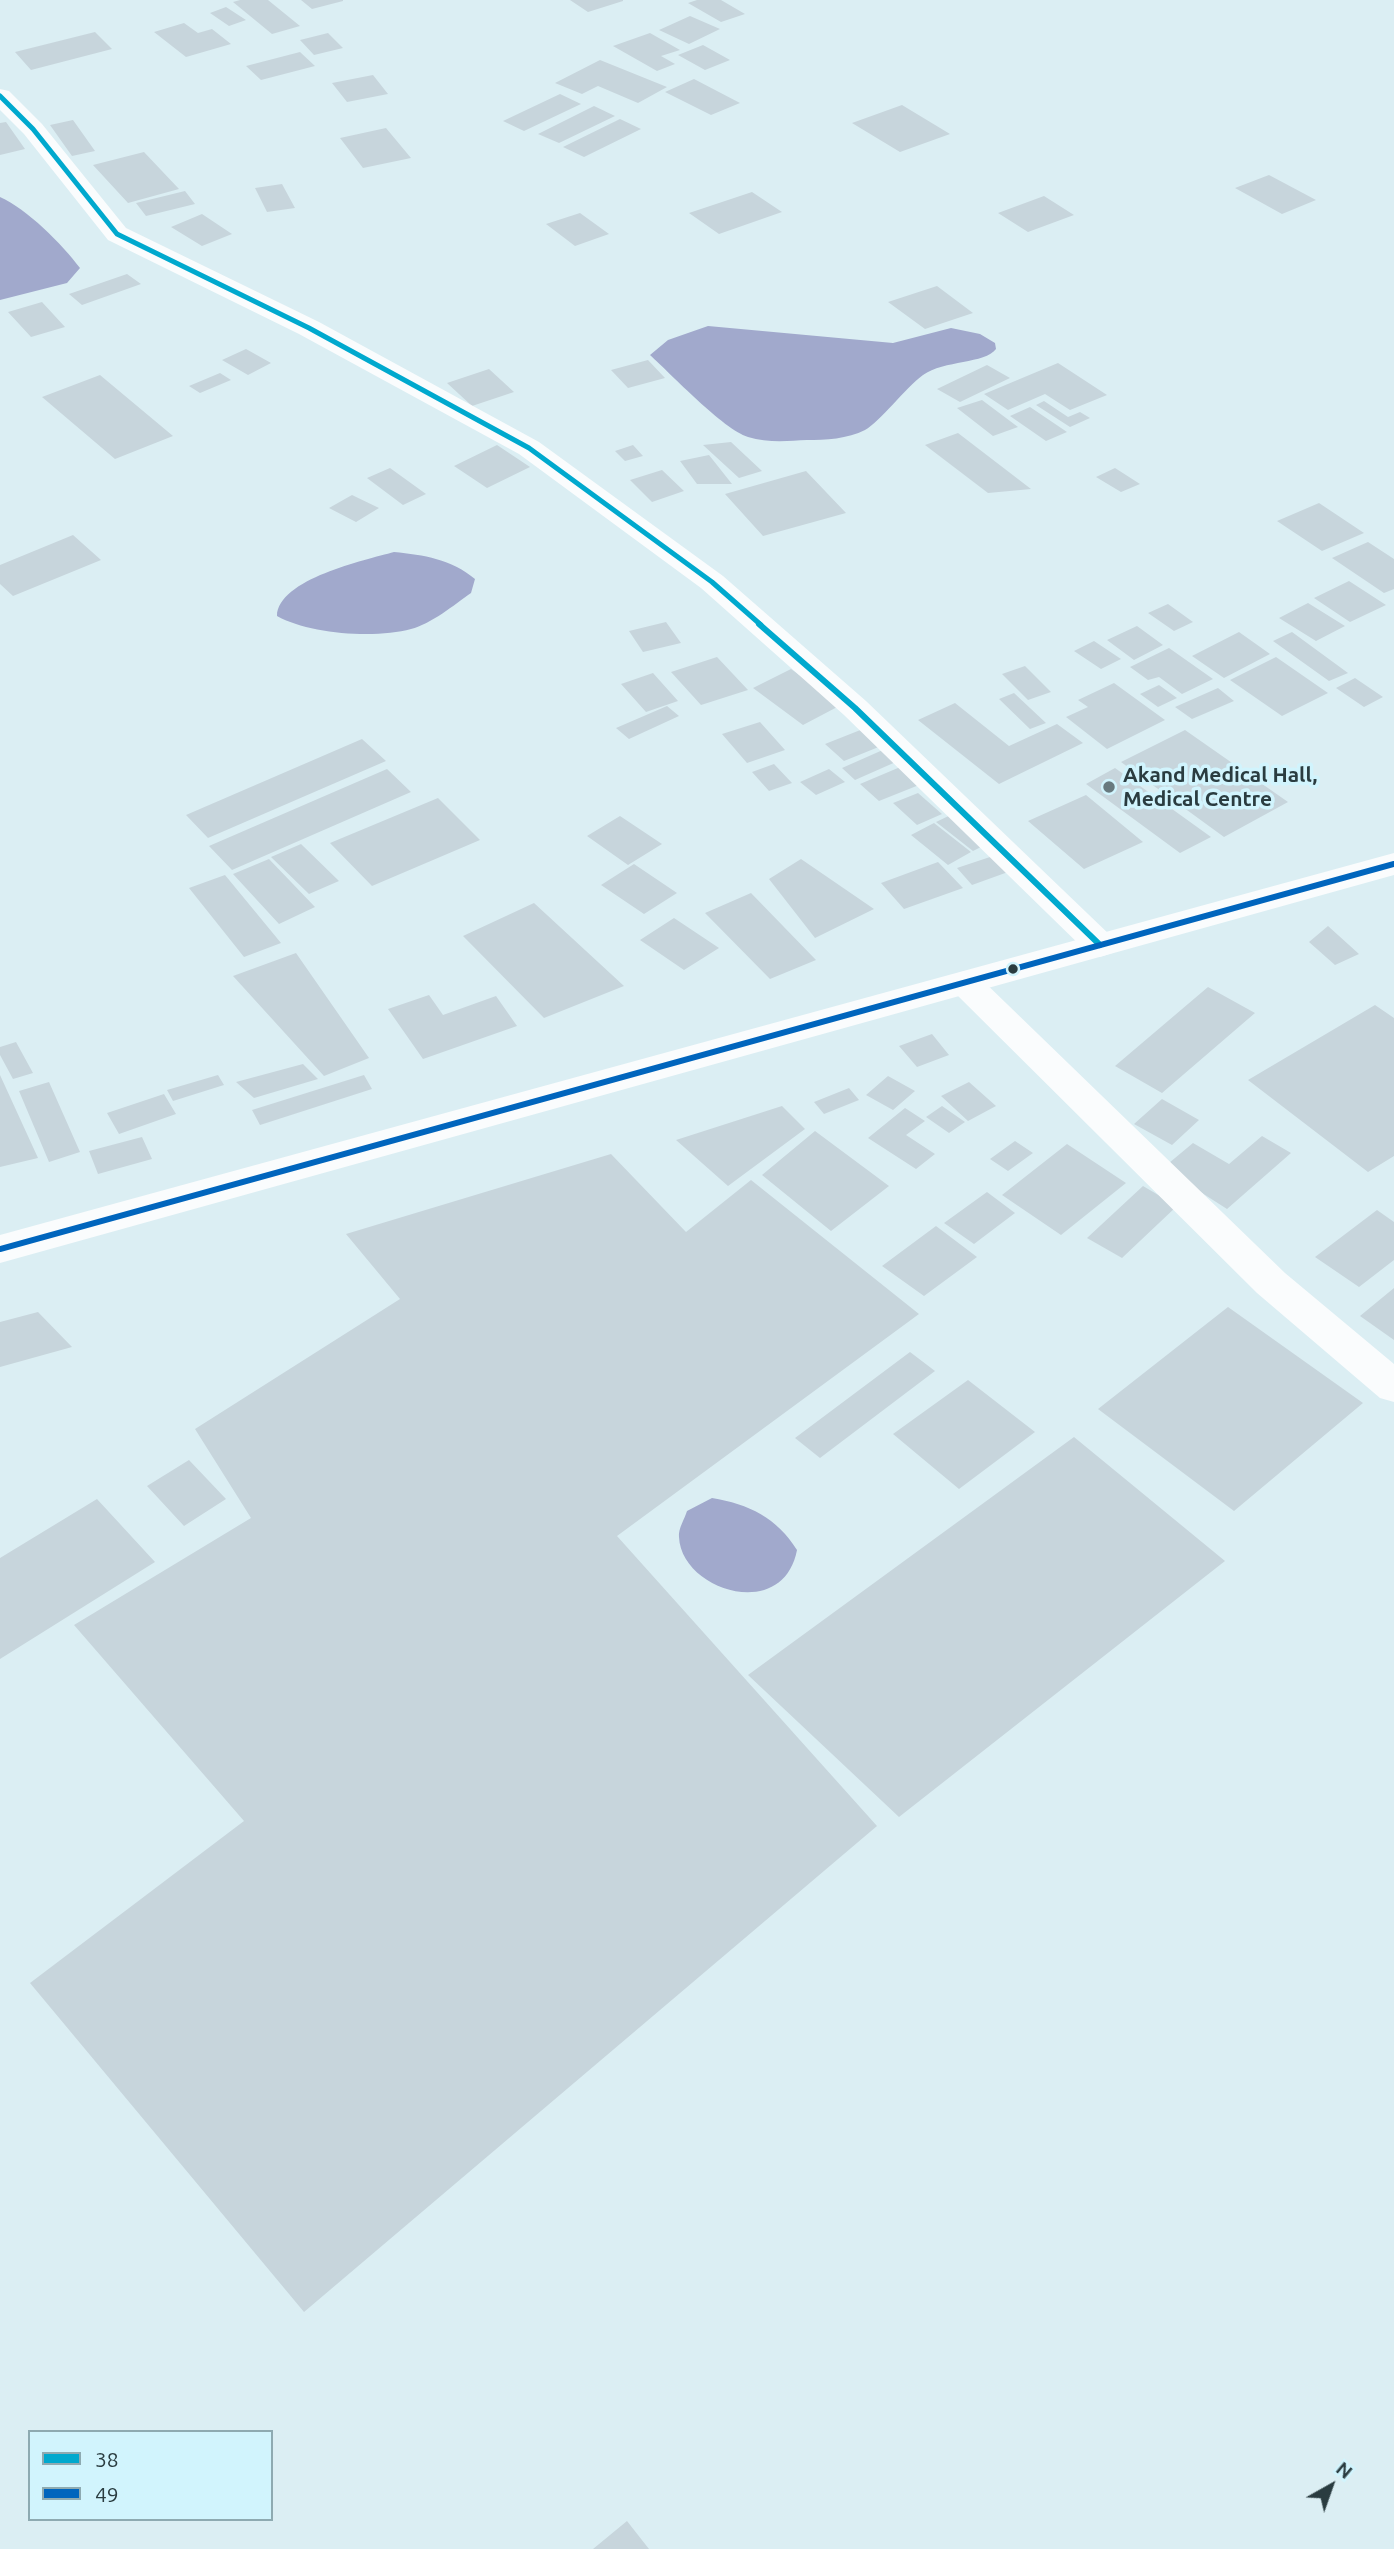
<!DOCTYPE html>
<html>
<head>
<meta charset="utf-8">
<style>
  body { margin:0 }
  #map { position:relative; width:1394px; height:2549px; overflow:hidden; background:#dbeef3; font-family:Ubuntu,sans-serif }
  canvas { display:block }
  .legend { position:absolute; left:28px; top:2430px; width:245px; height:91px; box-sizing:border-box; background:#d1f4fd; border:2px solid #8eaab1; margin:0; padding:9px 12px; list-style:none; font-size:21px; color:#2a3c40 }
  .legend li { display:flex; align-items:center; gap:14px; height:35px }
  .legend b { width:35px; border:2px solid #8eaab1 }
  .north { position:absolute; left:1296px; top:2451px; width:70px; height:70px; -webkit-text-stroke:5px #d1f4fd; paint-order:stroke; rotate:40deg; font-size:19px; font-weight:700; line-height:28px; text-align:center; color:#2a3c40 }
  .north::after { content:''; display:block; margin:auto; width:24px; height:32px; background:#2a3c40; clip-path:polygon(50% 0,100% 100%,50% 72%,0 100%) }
</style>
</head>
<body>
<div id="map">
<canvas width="1394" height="2549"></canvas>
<ul class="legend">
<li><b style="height:9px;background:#00a9ce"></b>38</li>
<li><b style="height:9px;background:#0065bd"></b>49</li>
</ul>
<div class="north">N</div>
</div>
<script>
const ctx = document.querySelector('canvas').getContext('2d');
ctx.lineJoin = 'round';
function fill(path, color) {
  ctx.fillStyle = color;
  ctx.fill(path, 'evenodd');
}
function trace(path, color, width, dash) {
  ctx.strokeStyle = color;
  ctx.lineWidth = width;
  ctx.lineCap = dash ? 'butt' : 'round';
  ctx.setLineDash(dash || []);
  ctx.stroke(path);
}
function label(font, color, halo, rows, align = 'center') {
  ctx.font = font + ' Ubuntu,sans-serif';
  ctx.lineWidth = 7;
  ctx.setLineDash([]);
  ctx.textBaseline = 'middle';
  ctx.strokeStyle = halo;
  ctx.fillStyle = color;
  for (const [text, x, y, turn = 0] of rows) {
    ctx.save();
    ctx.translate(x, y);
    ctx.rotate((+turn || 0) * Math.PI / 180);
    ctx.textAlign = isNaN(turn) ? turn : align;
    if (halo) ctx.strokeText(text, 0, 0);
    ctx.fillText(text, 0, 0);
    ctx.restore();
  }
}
const water = new Path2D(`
  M0,197C27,209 62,244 80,268L67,283L0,300Z
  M708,326L893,343L951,328L980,334L995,343L996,349C985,364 944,360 923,375C905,388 880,422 865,430C848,439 825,440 807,440C788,441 767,443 748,437C723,429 672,375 650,355L668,340Z
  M394,552C424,555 451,559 475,579L471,593C454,605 431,624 411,629C375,639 309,634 277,616C278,579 365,560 394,552Z
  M712,1498C749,1504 777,1518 797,1550C783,1623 681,1590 679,1537C678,1529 685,1518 687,1511Z`);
const building = new Path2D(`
  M240,0H268L300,26L272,34L233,2Z
  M301,0H343V1L312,9Z
  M570,0H623V1L588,12Z
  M697,0H721L745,14L721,22L688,3Z
  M226,7L246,20L229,26L210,13Z
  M690,16L720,29L689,44L659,30Z
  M184,23L198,33L212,29L231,44L186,57L154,32Z
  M95,32L112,49L31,70L15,52Z
  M328,33L343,48L314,55L300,40Z
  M650,33L680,50L661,56L675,64L657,71L613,46Z
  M703,45L730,60L705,70L678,55Z
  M300,52L315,66L261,80L246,66Z
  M600,60L667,87L638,103L598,86L582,94L555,83Z
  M373,75L388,94L347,102L332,83Z
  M694,79L740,103L711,115L665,92Z
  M560,94L581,104L524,131L503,121Z
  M902,105L950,134L900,152L852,123Z
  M594,106L615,116L559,143L538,134Z
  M620,119L641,129L584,157L563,147Z
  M73,120L95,151L72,156L50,125Z
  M6,122L25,149L0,155V123Z
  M386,128L411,158L363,168L340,138Z
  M144,152L179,189L128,203L93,165Z
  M1269,175L1316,200L1282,214L1235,188Z
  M282,184L295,208L267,212L255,188Z
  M185,191L195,204L146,216L136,203Z
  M752,192L782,212L719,234L689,213Z
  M1044,196L1074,215L1028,232L998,213Z
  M580,213L609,234L575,246L546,224Z
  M202,214L232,234L202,246L171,227Z
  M127,274L141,284L82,305L69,294Z
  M937,286L973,313L925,329L888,302Z
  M42,302L65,327L31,337L8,312Z
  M246,349L271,363L248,375L222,360Z
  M648,360L665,378L628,388L611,370Z
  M1058,363L1107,395L1070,410L1045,394L1008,410L984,394Z
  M987,365L1010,378L960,402L937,389Z
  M489,369L514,392L472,406L447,383Z
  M220,373L231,380L200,393L189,386Z
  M100,375L173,436L115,459L42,397Z
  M982,400L1018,427L993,436L957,408Z
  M1044,401L1068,417L1080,412L1090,418L1070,427L1036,405Z
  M1030,407L1067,432L1046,441L1010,416Z
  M958,433L1031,489L988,493L925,445Z
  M731,442L762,471L739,478L703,445Z
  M497,445L530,467L487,488L454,466Z
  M633,445L643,456L625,461L615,451Z
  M709,455L732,484H697L680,461Z
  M390,468L426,494L403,505L367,478Z
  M1115,468L1140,484L1121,492L1096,477Z
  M662,470L684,491L652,502L630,480Z
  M806,471L846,513L763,536L725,494Z
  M352,495L379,508L356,522L329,508Z
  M1319,503L1364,533L1322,551L1277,521Z
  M73,535L101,560L13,596L0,584V565Z
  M1368,542L1394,559V589L1384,593L1332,558Z
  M1349,581L1386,605L1350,622L1314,598Z
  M1308,603L1345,626L1316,641L1279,618Z
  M1168,604L1193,622L1174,631L1148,613Z
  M666,622L681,643L643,652L629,631Z
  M1137,626L1163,645L1134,660L1107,640Z
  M1239,632L1270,654L1224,678L1192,656Z
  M1292,632L1348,673L1329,681L1273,641Z
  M1094,641L1121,659L1101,669L1074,651Z
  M1169,648L1213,679L1182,694L1159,677L1148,680L1130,667Z
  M717,657L748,690L701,705L671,672Z
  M1276,657L1328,693L1282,716L1230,680Z
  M1025,666L1051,692L1028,700L1002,674Z
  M791,669L841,705L803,725L753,688Z
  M653,673L678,701L646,712L621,684Z
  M1355,678L1383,697L1364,707L1336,688Z
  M1114,683L1165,720L1107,749L1066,717L1088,707L1078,700Z
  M1159,685L1177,698L1158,707L1140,694Z
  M1218,688L1234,701L1192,719L1175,707Z
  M1014,693L1046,723L1030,729L999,699Z
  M955,703L1009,746L1057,724L1083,743L999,784L918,720Z
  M667,706L679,716L629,739L616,728Z
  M760,722L785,750L747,763L722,734Z
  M868,727L886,744L844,761L825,744Z
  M1185,730L1288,802L1224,837L1121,762Z
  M362,739L386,761L208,838L186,815Z
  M885,749L898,761L855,780L842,768Z
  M774,764L792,783L769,791L752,772Z
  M905,765L924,783L879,801L860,784Z
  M1115,768L1211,837L1180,853L1086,784Z
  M387,769L411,792L232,870L209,846Z
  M829,769L845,782L816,795L800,782Z
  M918,793L942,814L917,825L893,803Z
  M1086,795L1143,842L1084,869L1028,821Z
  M438,798L480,840L372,886L330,843Z
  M959,811L989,843L973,851L936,822Z
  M620,816L662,844L628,865L587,836Z
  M934,823L971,852L948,865L911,835Z
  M301,844L339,881L309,894L271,857Z
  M993,856L1008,872L972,885L957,868Z
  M269,859L315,907L279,924L233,874Z
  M801,859L874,909L815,938L769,879Z
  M938,862L963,888L904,909L881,883Z
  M634,864L677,893L644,914L601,885Z
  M225,875L281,943L244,957L189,888Z
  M751,893L816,960L770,979L705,913Z
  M534,903L624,986L544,1018L463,936Z
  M674,918L719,948L684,970L640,940Z
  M1328,926L1359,954L1335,965L1309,942Z
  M296,953L369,1058L324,1076L233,976Z
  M1208,987L1255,1013L1162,1093L1115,1066Z
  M429,995L443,1015L496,996L517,1026L423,1059L388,1009Z
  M1375,1005L1394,1018V1156L1368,1172L1248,1080Z
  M932,1034L949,1055L917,1067L899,1046Z
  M16,1042L33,1073L13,1079L0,1055V1047Z
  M303,1064L318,1079L254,1098L236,1082Z
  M0,1075L38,1158L0,1167Z
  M218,1075L224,1085L173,1101L167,1090Z
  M364,1075L372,1089L260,1125L252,1110Z
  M888,1076L915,1091L893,1110L866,1095Z
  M49,1082L80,1152L49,1162L19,1091Z
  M969,1082L996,1106L968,1121L941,1096Z
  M849,1088L859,1100L824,1114L814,1102Z
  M164,1094L176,1114L119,1134L107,1113Z
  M1162,1099L1199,1120L1172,1145L1134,1124Z
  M782,1106L805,1129L728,1186L676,1140Z
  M942,1106L965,1122L949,1133L926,1117Z
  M905,1108L925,1121L906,1135L935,1154L916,1169L868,1138Z
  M815,1131L889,1186L831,1231L762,1175Z
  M1262,1136L1291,1153L1227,1209L1163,1168L1193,1143L1229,1164Z
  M142,1137L152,1159L98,1174L89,1151Z
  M1015,1141L1033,1153L1008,1171L990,1159Z
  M1067,1144L1126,1183L1061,1235L1002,1195Z
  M611,1154L686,1232L751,1180L919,1314L617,1536L877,1826L304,2312L30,1983L244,1821L74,1625L251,1518L195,1429L400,1299L346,1234Z
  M1143,1186L1177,1206L1122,1258L1087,1238Z
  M987,1192L1015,1213L974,1244L944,1223Z
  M1377,1210L1394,1222V1260L1359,1287L1315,1257Z
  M936,1226L977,1257L924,1296L882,1266Z
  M1394,1288V1340L1360,1316Z
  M1228,1307L1363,1403L1234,1511L1098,1409Z
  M38,1312L72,1347L0,1367V1322Z
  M910,1352L935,1371L820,1458L795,1438Z
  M968,1380L1035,1432L959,1489L893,1434Z
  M1074,1437L1225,1561L899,1817L748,1675Z
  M189,1460L226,1499L184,1526L147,1486Z
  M97,1499L155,1562L0,1659V1558Z
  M627,2521L649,2549H593Z`);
const minor = new Path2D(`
  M0,89L9,91L42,124L126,228L319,322L539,442L723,576L866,701L1112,937L1117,945L1112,953L1100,957L1088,953L844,715L701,588L519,454L299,334L108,240L24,134L0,110Z
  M965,971L977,975L1285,1273L1394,1364V1402L1380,1398L1257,1293L953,991L948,983L953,975Z`);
const trunk = new Path2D(`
  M1394,853V875L0,1263V1235Z`);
const bus1Far1 = new Path2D(`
  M0,96L33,129L117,234L309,328L529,448L712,582L761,625`);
const bus1 = new Path2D(`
  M759,624L855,708L1100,945`);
const bus2 = new Path2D(`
  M0,1249L1394,864`);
const markers = [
  [1109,787,7,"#687a7f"],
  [1013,969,6,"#2a3c40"]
];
const poiNames = [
  ["Akand Medical Hall,",1123,775],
  ["Medical Centre",1123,799]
];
fill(water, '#a1a9cc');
fill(building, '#c7d5dc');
fill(minor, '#fafcfd');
fill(trunk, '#fafcfd');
trace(bus1Far1, '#00a9ce', 5);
trace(bus1, '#00a9ce', 6);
trace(bus2, '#0065bd', 6);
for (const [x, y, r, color] of markers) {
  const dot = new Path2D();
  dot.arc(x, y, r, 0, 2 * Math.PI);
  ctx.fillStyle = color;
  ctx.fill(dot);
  trace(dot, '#d1f4fd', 2.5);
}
label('bold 21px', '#2a3c40', '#d1f4fd', poiNames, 'left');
</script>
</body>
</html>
